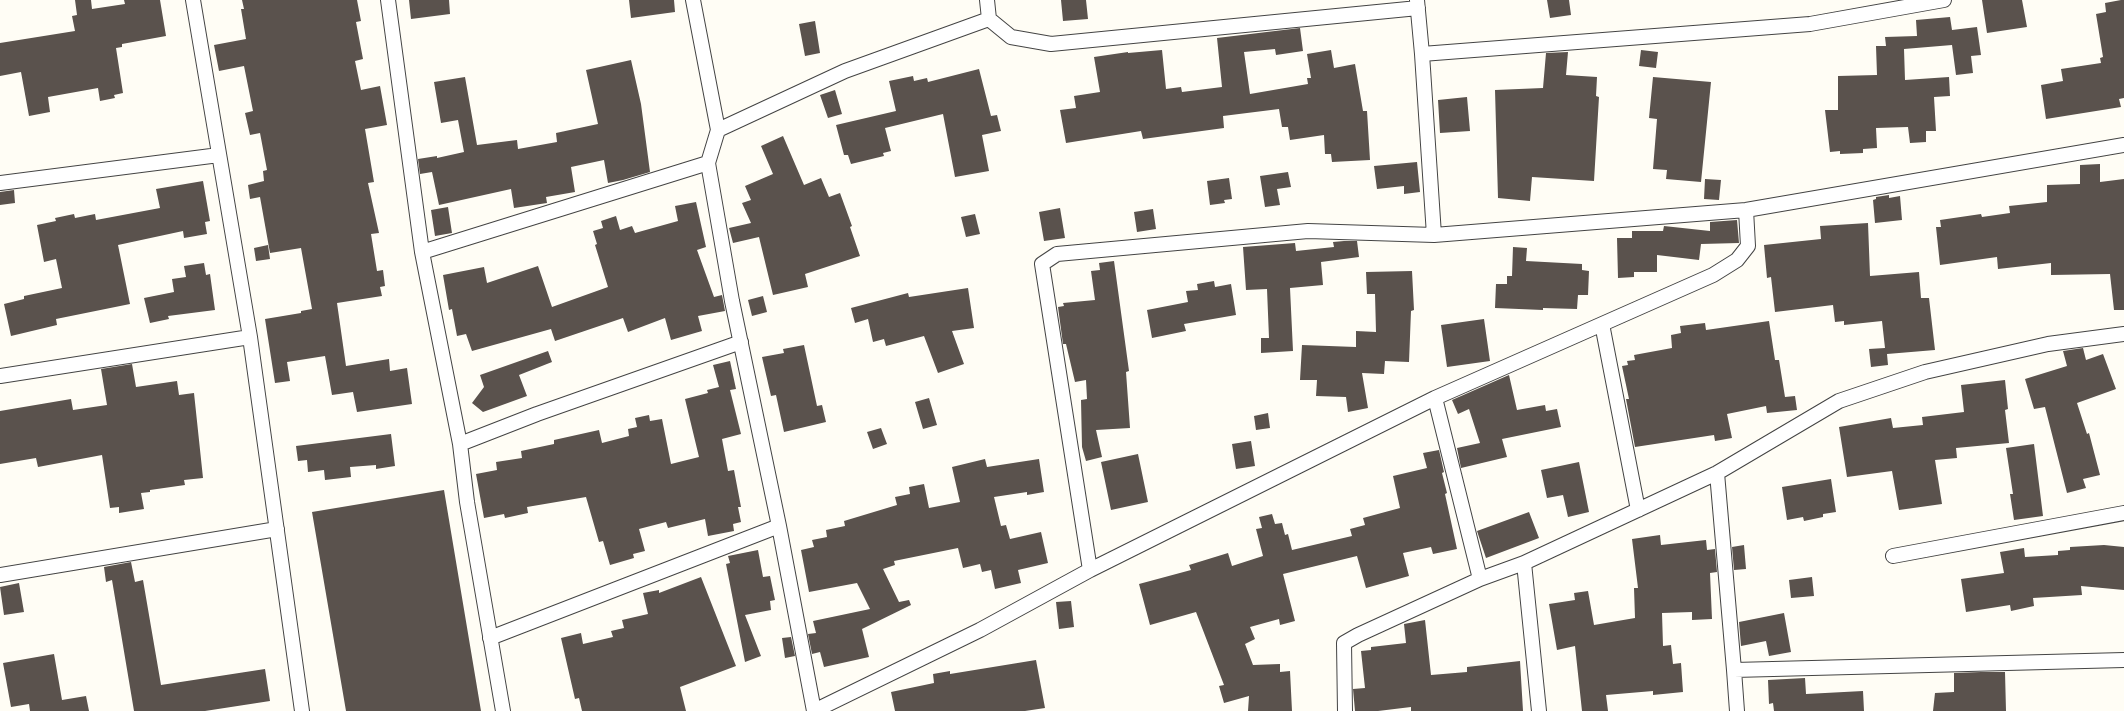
<!DOCTYPE html>
<html>
<head>
<meta charset="utf-8">
<style>
  body { margin:0 }
  canvas { display:block; background:#fffdf5 }
</style>
</head>
<body>
<canvas width="2124" height="711"></canvas>
<script>
const ctx = document.querySelector('canvas').getContext('2d');
ctx.lineJoin = 'round';
function fill(path, color) {
  ctx.fillStyle = color;
  ctx.fill(path, 'evenodd');
}
function trace(path, color, width, dash) {
  ctx.strokeStyle = color;
  ctx.lineWidth = width;
  ctx.lineCap = dash ? 'butt' : 'round';
  ctx.setLineDash(dash || []);
  ctx.stroke(path);
}
const building = new Path2D(`
  M75,0H91L92,9L125,4L124,0H160L166,36L122,44V47L116,48L123,93L114,95L115,98L100,101L98,88L48,97L50,112L29,116L21,72L0,76V43L75,31L72,16L77,15Z
  M242,0H357L361,21L356,22L363,59L355,61L361,90L380,86L387,125L365,129L374,182L368,183L379,233L371,234L377,271L383,270L385,286L380,287L382,296L337,303L346,366L389,359L390,371L407,368L412,404L357,412L353,392L332,395L325,356L287,362L290,381L275,383L265,319L301,313V311L312,309L301,248L270,253L260,197L250,199L248,185L264,181L263,171L267,170L260,133L250,135L245,113L253,111L244,66L219,71L214,45L246,39L241,9H244Z
  M409,0H449L450,14L411,19Z
  M629,0H674L675,12L631,18Z
  M1061,0H1086L1088,19L1063,21Z
  M1547,0H1569L1571,15L1550,18Z
  M1982,0H2022L2027,27L1987,33Z
  M2121,0H2124V98L2119,99L2121,107L2046,119L2041,85L2063,81L2061,69L2101,63L2100,58L2103,57L2096,14L2106,12L2105,3Z
  M1950,17L1952,30L1977,27L1981,55L1971,56L1973,73L1956,75L1952,45L1904,49L1905,80L1949,77L1950,96L1934,97L1936,131H1926V142L1910,143L1908,127L1876,128L1877,148L1863,149V153L1840,154V151L1830,152L1825,110H1838V76L1877,75L1876,46H1886L1885,37L1917,36L1916,20Z
  M815,21L820,53L805,56L799,24Z
  M1300,28L1303,51L1276,55L1275,49L1244,52L1250,94L1308,84L1307,78H1311L1307,54L1331,50L1334,68L1355,64L1363,111H1367L1370,160L1332,162L1331,154H1325L1324,135L1290,140L1288,127H1282L1279,109L1223,116L1224,128L1143,139L1141,131L1066,143L1060,110L1076,108L1074,96L1100,92L1094,57L1128,52V53L1162,50L1166,89L1181,87L1182,92L1222,87L1217,38Z
  M1641,50L1658,52L1656,68L1639,66Z
  M1568,52L1566,75L1597,77L1596,96L1599,97L1594,181L1532,177L1530,201L1498,198L1495,90L1543,88L1546,53Z
  M631,60L641,104L650,172L623,180L608,183L604,160L571,167L575,192L546,197L547,203L514,208L511,189L439,205L432,172L420,174L418,159L437,156V158L464,152L458,120L441,123L434,82L465,77L477,145L517,140L518,149L557,142L556,133L598,124L586,70Z
  M979,69L991,116L997,115L1001,131L982,135L989,171L955,177L943,114L885,128L891,151L883,153L884,156L851,164L848,155H844L836,125L896,111L889,81L913,76L914,81L927,78L928,82Z
  M1653,77L1711,82L1701,182L1666,179L1667,170L1653,169L1657,119L1649,118Z
  M835,90L842,114L828,118L820,95Z
  M1467,97L1470,131L1440,133L1438,100Z
  M783,136L804,185L821,178L829,197L840,193L852,226L850,227L860,256L805,274L808,287L773,295L759,237L733,243L729,228L751,223L742,203L751,200L745,186L773,174L761,146Z
  M1417,162L1420,192L1404,194V186L1377,189L1374,166Z
  M2100,164V182L2124,179V310H2114L2110,274L2051,275V263L1998,269L1997,257L1940,265L1936,227H1941L1940,220L1981,214L1982,217L2010,213L2009,206L2047,202V185L2080,184V165Z
  M1288,172L1291,187L1277,189L1280,205L1265,207L1260,176Z
  M1229,178L1232,199L1224,200L1225,203L1210,205L1207,181Z
  M1705,179L1721,180L1719,200L1704,199Z
  M203,181L210,221L205,222L207,234L184,238L183,231L118,245L130,304L56,319L57,325L11,336L4,304L24,299V296L62,288L56,259L44,262L37,225L56,221L55,218L74,214L75,218L95,214L96,220L160,208L156,189Z
  M14,190L15,203L0,205V192Z
  M1889,195V198L1900,196L1902,220L1875,223L1873,200L1876,199V197Z
  M696,202L706,247L697,250L714,297L722,295L725,311L698,316L702,331L671,340L665,318L628,332L623,318L555,341L551,329L472,351L466,334L457,336L452,309L449,310L443,275L484,267L487,283L538,266L552,307L608,287L595,245L597,244L593,231L603,228L601,221L616,216L620,230L632,226L635,233L678,221L675,206Z
  M448,207L452,233L435,236L431,210Z
  M1060,208L1065,238L1044,241L1039,212Z
  M1153,209L1156,229L1137,232L1134,212Z
  M975,214L980,234L966,237L961,217Z
  M1737,220L1739,243L1701,244L1699,260L1657,255V272H1634V277L1618,278L1617,238H1632V231H1663L1664,226L1710,231V222Z
  M1868,223L1870,276L1919,272L1921,298H1929L1935,350L1887,354L1888,365L1871,367L1869,349L1885,348L1882,321L1844,325V321L1835,322L1833,305L1775,312L1771,277L1767,278L1764,245L1821,239L1820,226Z
  M1344,241H1357L1359,257L1321,262L1323,285L1290,288L1293,351L1261,353V338H1269L1267,289L1246,290L1243,247L1295,243L1296,251L1334,247L1333,242Z
  M268,245L270,259L256,261L254,248Z
  M1513,247L1527,248L1526,261L1582,264V270L1589,271L1588,295H1578L1577,309L1543,308V310L1495,308L1496,284H1507V276H1512Z
  M1114,261L1129,371L1126,372L1130,428L1096,430L1102,457L1086,461L1082,447L1081,400L1087,399L1086,380L1075,382L1066,344H1063L1058,307L1064,306L1063,303L1095,300L1091,271L1100,270L1099,263Z
  M204,263L206,275L210,274L215,310L168,316L169,319L150,323L144,298L174,292L172,279L186,277L184,266Z
  M1412,271L1414,310L1411,311L1409,362L1385,361L1384,374L1362,373L1368,408L1348,412L1346,397L1316,396L1317,380H1300L1302,345L1356,347V331L1376,332L1375,294H1367L1366,272Z
  M1214,281L1215,287L1231,284L1236,315L1184,324L1186,331L1152,338L1147,310L1188,302L1186,291L1198,290L1197,284Z
  M968,288L974,328L952,331L964,364L938,373L924,336L886,346L884,339L873,342L868,319L855,323L851,308L908,293L909,297Z
  M763,296L767,312L752,316L748,300Z
  M1484,319L1490,361L1447,367L1441,325Z
  M1769,321L1775,360H1779L1785,397L1795,396L1797,410L1767,413L1766,406L1727,414L1732,438L1715,441L1714,435L1635,447L1626,399H1629L1622,366L1628,365L1627,361L1635,360L1634,355L1672,348L1671,335L1681,333L1680,326L1705,323L1706,330Z
  M804,345L817,406L822,405L826,422L784,432L776,395L771,396L762,357L784,353L783,349Z
  M2083,348L2086,360L2103,354L2116,389L2077,403L2087,434L2089,433L2100,475L2083,479L2086,488L2067,493L2045,407L2034,409L2025,379L2067,366L2063,351Z
  M548,351L552,362L519,375L527,396L483,412L472,403L484,387L480,375Z
  M730,361L736,389L730,390L741,434L722,439L728,471L734,470L741,507H738L741,522L733,524L734,531L708,536L705,519L668,528L666,522L639,529L645,551L633,554L634,558L610,565L603,541L599,542L586,497L527,507L528,513L505,518L504,514L484,518L476,474L497,470L496,462L522,458L521,451L554,444V440L599,430L602,443L629,436L628,429L637,427L635,418L649,415L650,421L662,419L671,464L699,457L685,399L708,393L707,390L719,387L713,365Z
  M132,364L136,387L177,381L179,395L194,393L203,478L184,480L185,485L150,490V492L141,493L144,509L119,513V507L110,508L102,455L38,467L36,458L0,464V411L71,399L73,410L107,405L101,369Z
  M1509,375L1517,410L1545,405L1546,411L1557,409L1561,427L1502,439L1507,457L1461,468L1457,448L1480,443L1469,409L1458,414L1452,400Z
  M2005,380L2008,409L2005,410L2009,443L1956,448L1957,458L1935,460L1942,504L1899,510L1892,471L1847,477L1839,427L1891,418L1893,428L1923,425L1922,417L1964,412L1961,385Z
  M929,398L937,425L923,429L915,402Z
  M1268,413L1270,428L1256,430L1254,416Z
  M881,428L887,444L873,449L867,432Z
  M391,434L395,466L376,469V465L350,467L351,477L325,480L324,470L308,472L307,460L298,461L296,446Z
  M1251,441L1255,466L1236,469L1232,444Z
  M2034,444L2043,516L2014,520L2010,494H2013L2006,448Z
  M1439,450L1444,472L1442,473L1447,493L1445,494L1457,549L1433,554L1431,547L1403,553L1409,576L1366,588L1357,556L1283,574L1295,621L1280,625L1279,619L1250,627L1255,639L1245,644L1253,665L1280,664V672L1290,671L1292,711H1248L1249,696L1224,703L1219,686L1224,685L1196,612L1150,625L1139,584L1191,570L1189,565L1228,553L1232,566L1263,556L1256,529L1262,528L1259,517L1272,514L1275,524L1282,523L1285,535L1288,534L1292,550L1352,536L1350,529L1365,525L1363,518L1400,508L1393,476L1427,468L1423,453Z
  M1138,454L1148,502L1111,510L1101,462Z
  M985,459L987,467L1039,459L1044,492L1027,495V492L994,497L1001,526L1006,525L1010,539L1041,532L1048,563L1018,570L1021,583L995,589L991,570L982,572L980,564L963,568L958,548L894,561L895,565L883,569L899,602L909,600L911,605L862,629L869,657L824,667L820,652L812,654L808,634L816,633L813,621L870,609L857,583L809,592L801,550L814,547L812,540L827,537L826,530L845,526L844,521L897,505L895,497L910,494L909,487L924,484L929,508L960,502L952,467Z
  M1579,462L1589,512L1568,517L1563,495L1547,498L1541,470Z
  M1831,479L1836,512L1823,514V517L1804,521L1803,517L1787,520L1782,487Z
  M444,490L481,711H346L312,512Z
  M1529,512L1539,538L1486,558L1477,531Z
  M1660,535L1661,545L1706,540L1707,550L1715,549L1717,572L1710,573L1712,619L1692,620V612L1662,613L1663,646L1671,645L1673,664L1681,663L1683,692L1653,695V691L1606,695L1608,711H1582L1575,646L1557,650L1549,604L1575,600L1574,593L1588,591L1594,625L1635,618L1634,588H1638L1632,539Z
  M1744,545L1746,569L1734,570L1732,547Z
  M2104,545L2124,547V590L2081,586L2082,595L2033,598L2034,606L2011,611L2010,605L1966,612L1961,579L2004,573L2000,552L2024,548L2025,557L2058,555V551L2070,550V547Z
  M758,550L763,577L770,576L775,600L770,601L771,610L745,615L761,656L745,662L726,564L730,563L728,556Z
  M131,562L135,582L143,580L161,685L265,669L270,701L205,711H134L112,580L106,582L104,567Z
  M701,577L736,666L680,687L686,711H582L579,698L575,699L561,638L581,633L583,644L613,637L611,631L624,628L622,620L648,614L643,593L659,590V593Z
  M1812,577L1814,596L1791,598L1789,580Z
  M19,583L24,612L4,615L0,587Z
  M1071,601L1074,627L1059,629L1056,602Z
  M1784,613L1791,652L1769,656L1766,641L1741,646L1739,622Z
  M1425,620L1431,675L1467,672V667L1520,661L1523,711H1411V707L1378,711H1355L1353,689L1365,688L1361,651L1371,650V647L1406,643L1404,624Z
  M791,637L795,656L785,658L782,638Z
  M54,654L62,700L86,696L89,711H30L29,704L11,707L3,663Z
  M1036,660L1045,708L1025,711H895L891,692L934,683L933,674L950,671V674Z
  M1981,672H2005L2006,711H1933L1935,693L1954,692V673Z
  M1805,678L1806,694L1863,691L1864,711H1774L1773,703L1769,704L1768,680Z`);
const minor = new Path2D(`
  M193,0L250,337L302,711
  M388,0L422,252L460,444L467,502L503,711
  M693,0L718,130L708,163L732,301L779,526L814,711
  M987,0L989,19L1011,37L1051,44L1418,8
  M1417,0L1422,54L1810,24L1944,0
  M1422,54L1434,235
  M718,130L845,71L989,19
  M0,183L219,155
  M422,252L708,163
  M1602,324L1638,510
  M0,376L250,337
  M1435,398L1480,579
  M460,444L537,414L741,342
  M1717,473L1734,670L2124,660
  M1893,556L2124,513
  M1524,563L1539,711
  M1090,570L1042,264L1057,254L1308,231L1434,235L1746,210L2124,145
  M0,575L277,529
  M490,638L779,526
  M1734,670L1737,711
  M814,711L980,630L1090,570L1435,398L1713,275L1737,260L1748,246L1746,210
  M1345,711L1344,643L1358,635L1480,579L1524,563L1717,473L1839,401L1925,372L2048,344L2124,334`);
fill(building, '#5a524d');
trace(minor, '#444', 16);
trace(minor, '#fff', 14);
</script>
</body>
</html>
